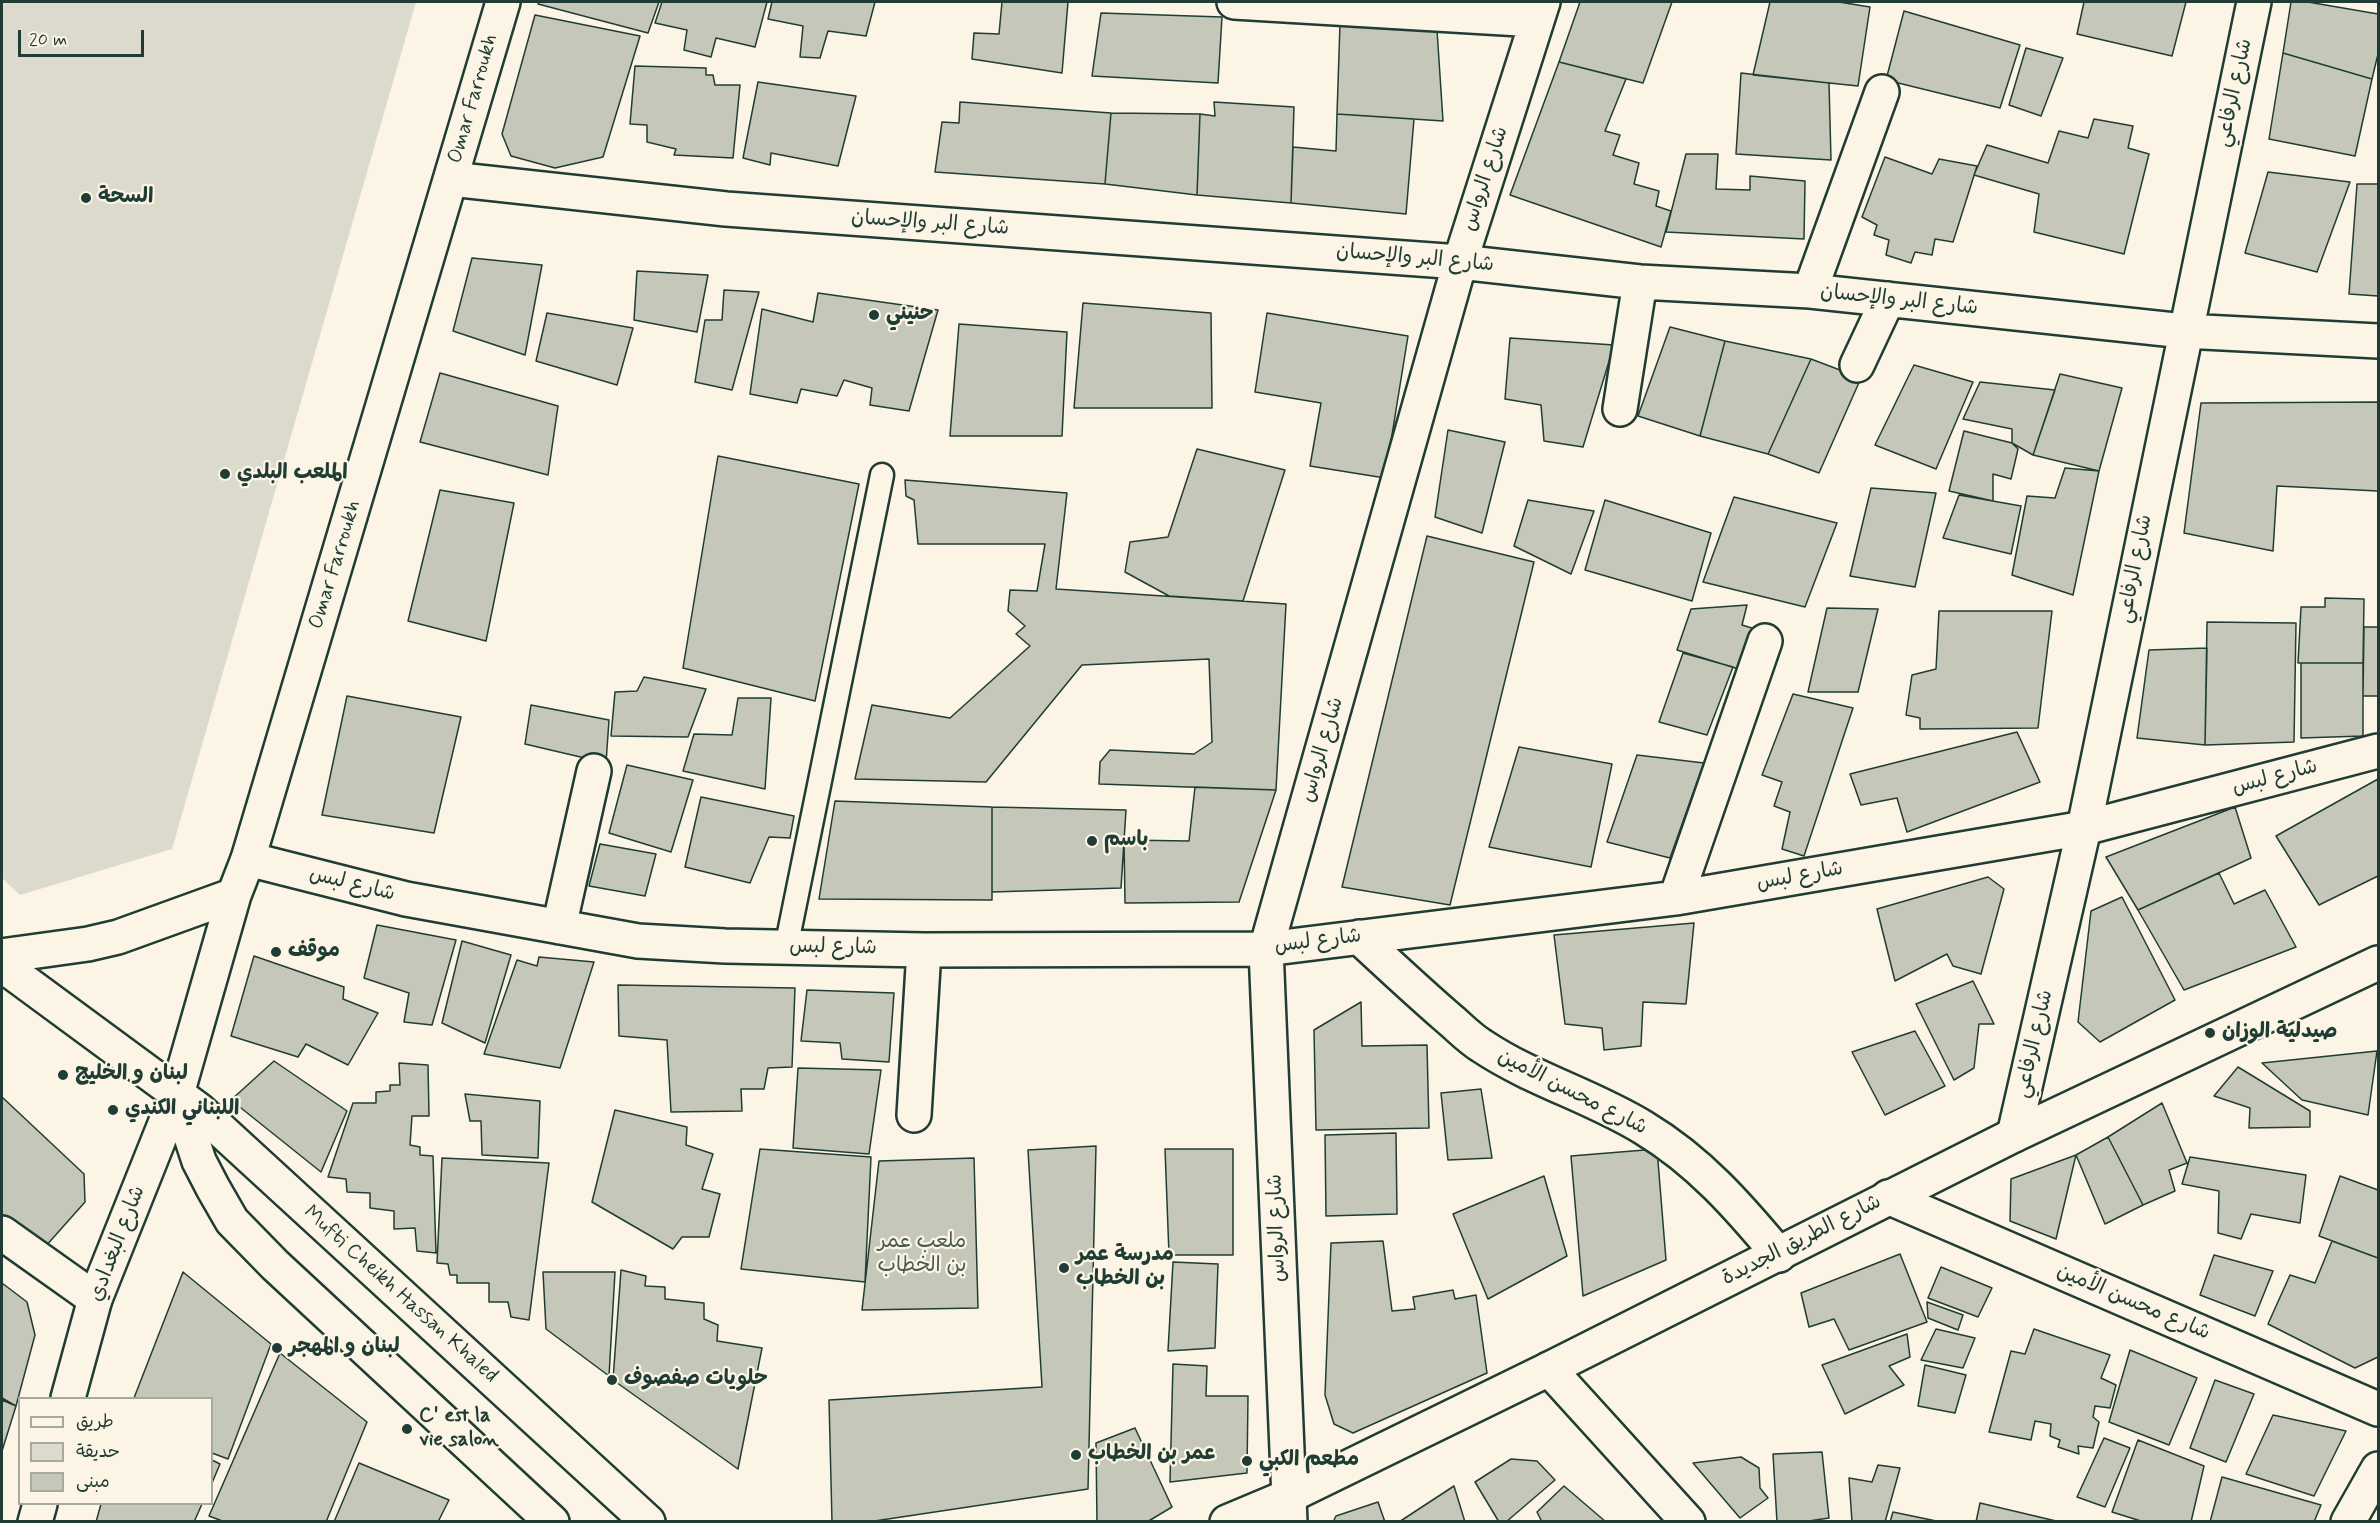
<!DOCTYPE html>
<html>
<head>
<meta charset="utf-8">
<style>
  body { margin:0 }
  #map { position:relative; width:2380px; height:1523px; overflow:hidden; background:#fcf5e5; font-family:Mynerve,"Playpen Sans Arabic",sans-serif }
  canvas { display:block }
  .frame { position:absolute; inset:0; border:3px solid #1f3d34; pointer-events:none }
  .legend { position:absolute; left:18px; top:1397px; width:195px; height:108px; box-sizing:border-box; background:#fcf5e5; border:2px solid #a4ab9e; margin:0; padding:8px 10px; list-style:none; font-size:18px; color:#1f3d34 }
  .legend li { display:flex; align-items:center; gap:12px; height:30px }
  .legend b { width:30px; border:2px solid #a4ab9e }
  .scale { position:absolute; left:18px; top:30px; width:126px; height:27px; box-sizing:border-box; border:3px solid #1f3d34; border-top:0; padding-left:8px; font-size:18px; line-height:21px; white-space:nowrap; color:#1f3d34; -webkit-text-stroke:4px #fcf5e5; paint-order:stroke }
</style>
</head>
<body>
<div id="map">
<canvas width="2380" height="1523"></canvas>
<div class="frame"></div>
<ul class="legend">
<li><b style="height:8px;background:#fcf5e5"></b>طريق</li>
<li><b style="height:16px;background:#dcdacc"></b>حديقة</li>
<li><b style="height:16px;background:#c5c7b9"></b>مبنى</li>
</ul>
<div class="scale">20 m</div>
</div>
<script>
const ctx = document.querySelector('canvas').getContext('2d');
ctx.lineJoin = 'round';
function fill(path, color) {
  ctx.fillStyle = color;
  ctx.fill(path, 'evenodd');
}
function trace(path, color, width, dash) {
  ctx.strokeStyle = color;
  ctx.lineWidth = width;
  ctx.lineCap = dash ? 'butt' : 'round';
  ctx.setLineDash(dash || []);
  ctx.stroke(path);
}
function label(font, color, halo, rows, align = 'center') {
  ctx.font = font + ' Mynerve,"Playpen Sans Arabic",sans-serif';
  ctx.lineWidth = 4.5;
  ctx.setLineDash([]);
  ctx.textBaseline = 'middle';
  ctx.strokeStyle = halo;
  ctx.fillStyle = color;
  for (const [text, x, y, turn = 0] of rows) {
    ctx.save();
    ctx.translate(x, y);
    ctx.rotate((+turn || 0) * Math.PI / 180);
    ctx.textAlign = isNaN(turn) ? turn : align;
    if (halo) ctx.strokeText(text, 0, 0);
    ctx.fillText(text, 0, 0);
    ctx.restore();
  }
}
const green = new Path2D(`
  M2,2H416L172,849L20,895L2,878Z`);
const building = new Path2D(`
  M539,2H659L648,33L538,4Z
  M662,2H767L755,47L716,38L711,57L684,50L687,30L655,23Z
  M772,2H875L866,36L828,31L820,58L800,57L803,26L768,19Z
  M1002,2H1068L1062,73L972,59L974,33L999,34Z
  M1580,2H1672L1643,83L1559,62Z
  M1770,2H1839L1870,7L1858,86L1753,75Z
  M2084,2H2186L2172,56L2077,34Z
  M2291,2H2308L2378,14V54L2372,79L2283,53Z
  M1904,11L2020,45L2000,108L1886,80Z
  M1101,13L1222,17L1218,83L1092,76Z
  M535,15L640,36L603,157L555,168L511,156L502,134Z
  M1340,24L1437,30L1443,121L1337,114Z
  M2026,48L2063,58L2041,116L2009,105Z
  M2283,53L2372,79L2355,156L2269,139Z
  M1559,62L1626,79L1605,131L1620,135L1613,155L1639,163L1634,184L1659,191L1656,206L1671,211L1661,247L1510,195Z
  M635,66L706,68V75H713L715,85H740L733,158L674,155L676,149L647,142V125L630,124Z
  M1741,73L1829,83L1831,160L1736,154Z
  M758,82L856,96L838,166L771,153L770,165L743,158Z
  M960,102L1111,113L1105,184L935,172L942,122L959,123Z
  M1214,102L1294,107L1291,203L1197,195L1200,114L1215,116Z
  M1111,113L1200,114L1197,195L1105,184Z
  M1337,114L1414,119L1406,214L1291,203L1293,147L1336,151Z
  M2094,119L2133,126L2128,148L2149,154L2124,254L2034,232L2039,194L1974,175L1987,145L2048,163L2059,131L2088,138Z
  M1686,154H1718L1716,189L1750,190V176L1805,181L1804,239L1666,232Z
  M1885,157L1932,174L1939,159L1977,166L1953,242L1935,239L1932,255L1915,252L1911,263L1886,255L1889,240L1874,235L1877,225L1862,217Z
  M2268,172L2350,182L2317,272L2245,253Z
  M2357,184H2378V296L2349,294Z
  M472,258L542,265L525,355L453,331Z
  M637,271L708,275L697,332L634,320Z
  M724,290L759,292L732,390L695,382L705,320H722Z
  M818,293L938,310L909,411L870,405L872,388L844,380L837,396L801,389L797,403L750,394L762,309L813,322Z
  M1083,303L1211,313L1212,408H1074Z
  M547,313L633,328L617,385L536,361Z
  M1267,313L1408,336L1385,478L1310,466L1321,403L1255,392Z
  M959,324L1067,332L1062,436H950Z
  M1670,327L1725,341L1700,436L1638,416Z
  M1510,338L1614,345L1583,447L1544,441L1541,405L1505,399Z
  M1725,341L1811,359L1768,454L1700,436Z
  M1811,359L1861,378L1819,473L1768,454Z
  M1914,365L1973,382L1936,469L1875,445Z
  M440,373L558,406L548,475L420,442Z
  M2060,374L2122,388L2099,471L2033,455Z
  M1980,382L2055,390L2033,455L2012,443V429L1963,419Z
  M2378,402V491L2277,486L2273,551L2184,533L2201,403Z
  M1448,430L1505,442L1482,533L1435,517Z
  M1964,431L2012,443L2018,449L2011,479L1993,474V501L1949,491Z
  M1197,449L1285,470L1243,601L1169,596L1125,572L1130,542L1168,537Z
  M718,456L859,484L815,701L683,668Z
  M2065,468L2099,471L2073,595L2012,575L2027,496L2055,498Z
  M905,480L1067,493L1056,589L1286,604L1276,790L1099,784L1100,762L1110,750L1194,754L1212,742L1209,659L1082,665L986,782L855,779L872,705L950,718L1030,646L1016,634L1025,626L1008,611L1010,590L1037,591L1045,544H918L914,500L906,496Z
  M1871,488L1936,493L1915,587L1850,576Z
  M440,490L514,503L486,641L408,621Z
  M1959,495L2021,506L2011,554L1943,538Z
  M1734,497L1837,523L1805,607L1703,582Z
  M1528,500L1594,511L1571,574L1514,546Z
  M1605,500L1711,533L1692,601L1585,570Z
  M1427,536L1534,562L1450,905L1342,887Z
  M2325,598L2364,599L2363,663H2298L2301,607H2325Z
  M1747,605L1742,625L1765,632L1745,671L1677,650L1691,609Z
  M1827,608L1878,609L1858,692H1808Z
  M1939,611H2052L2038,728L1920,729V718L1906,715L1912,675L1936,669Z
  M2207,622L2296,623L2294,742L2205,745Z
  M2364,627H2378V696H2363Z
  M2207,648L2205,745L2137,738L2149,650Z
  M1683,653L1733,667L1707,735L1659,722Z
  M2301,663H2363V736L2301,738Z
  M644,677L706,689L688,737L611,736L615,692L637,691Z
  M1793,694L1853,708L1804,856L1782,849L1790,812L1774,806L1782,782L1762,775Z
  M347,696L461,717L434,833L322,815Z
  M738,698H771L765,789L683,771L694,734L732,735Z
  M531,705L609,720L606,763L525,744Z
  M2017,732L2040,782L1907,832L1897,798L1861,805L1850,774Z
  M1519,747L1612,764L1591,867L1489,847Z
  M1637,755L1704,763L1670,858L1607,842Z
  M627,765L693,780L671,852L609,833Z
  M2378,779V876L2319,905L2276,836Z
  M1195,787L1276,790L1239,902L1125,903L1124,840L1189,841Z
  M701,797L794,816L790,838L769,837L750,883L685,867Z
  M835,801L992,807V900L819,899Z
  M992,807L1126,810L1121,888L992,892Z
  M2235,807L2251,858L2138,910L2106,857Z
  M600,844L656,854L645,896L589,886Z
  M2219,873L2234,904L2265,890L2296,947L2184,990L2138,910Z
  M1988,877L2004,889L1981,974L1953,966L1947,954L1895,981L1877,909Z
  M2122,897L2175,1000L2100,1042L2078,1022L2091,911Z
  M1694,923L1686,1004L1643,1002L1641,1046L1604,1050L1602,1028L1565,1024L1554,935Z
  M377,925L456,940L432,1025L404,1022L409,993L364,978Z
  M462,941L511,955L485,1043L442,1023Z
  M254,956L344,987L343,999L378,1013L348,1065L306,1044L298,1057L231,1036Z
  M539,957L594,962L560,1068L484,1054L517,960L537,966Z
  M1973,981L1994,1024H1979L1974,1068L1954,1080L1916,1004Z
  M618,985L795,988L792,1067L768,1068L764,1089H741L742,1111L671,1112L667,1040L619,1036Z
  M807,990L894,993L889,1062L842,1059L840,1043L801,1041Z
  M1361,1002L1362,1046L1427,1045L1429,1128L1316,1130L1314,1030Z
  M1915,1031L1945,1086L1885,1115L1852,1052Z
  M2377,1051L2368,1115L2302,1100L2262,1063Z
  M274,1061L347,1111L321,1172L231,1100Z
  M399,1063L428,1065L429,1116H412L410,1145L420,1147V1155L433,1156L436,1253L417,1251L415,1228L394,1229V1211L370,1208V1193L347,1192L346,1179L328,1177L353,1103H376V1092L390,1091V1085H400Z
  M2238,1067L2310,1111V1127L2249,1128L2250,1108L2214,1096Z
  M798,1068L881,1070L869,1154L793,1148Z
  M1481,1089L1492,1158L1448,1160L1441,1093Z
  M465,1094L540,1101L538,1158L482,1155L481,1121H470Z
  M2,1097L84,1174L85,1202L45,1247L2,1214Z
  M2162,1103L2187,1163L2169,1170L2175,1191L2143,1205L2108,1137Z
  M615,1110L687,1127L686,1145L713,1154L702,1189L720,1194L709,1237H682L673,1249L592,1202Z
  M1396,1133L1397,1214L1326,1216L1325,1135Z
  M2108,1137L2143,1205L2105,1224L2076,1155Z
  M1096,1146L1088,1489L868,1522H832L829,1400L1042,1387L1028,1150Z
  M760,1149L871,1157L865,1282L741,1269Z
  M1165,1149H1233V1255H1169Z
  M1657,1149L1666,1260L1583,1296L1571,1156Z
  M2076,1155L2056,1239L2010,1221L2011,1179Z
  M2190,1157L2306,1175L2300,1223L2251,1214L2241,1239L2218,1233L2219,1191L2182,1184Z
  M442,1158L549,1163L529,1320L511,1317L508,1302H489V1283H457V1275H450L448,1264L437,1263Z
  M974,1158L978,1308L862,1310L879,1161Z
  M1544,1176L1567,1256L1488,1299L1453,1214Z
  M2340,1176L2378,1190V1258L2319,1236Z
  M1383,1241L1392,1311L1415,1309L1413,1297L1453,1290L1455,1299L1476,1295L1487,1373L1353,1433L1334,1424L1325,1395L1331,1243Z
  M2332,1241L2378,1258V1357L2355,1368L2268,1324L2290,1275L2315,1283Z
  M1900,1254L1927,1322L1849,1350L1834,1319L1809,1327L1801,1293Z
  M2214,1255L2273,1271L2255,1316L2200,1295Z
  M1173,1262L1218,1264L1215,1348L1168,1351Z
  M1941,1267L1992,1288L1978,1317L1928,1298Z
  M621,1270L646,1276L645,1286L665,1287V1299L704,1303V1319L718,1325L717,1341L762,1348L738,1469L613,1380Z
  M183,1272L271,1344L228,1459L212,1453V1398H134Z
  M543,1272H615L609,1376L546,1329Z
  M2,1283L27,1302L35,1335L16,1406L2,1398Z
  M1927,1302L1963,1315L1958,1330L1928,1318Z
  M1936,1329L1975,1338L1963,1368L1921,1360Z
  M2034,1329L2110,1355L2101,1378L2116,1385L2110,1408L2095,1406L2093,1417L2099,1422L2093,1448L2078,1446L2079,1454L2058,1447L2060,1440L2050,1436L2051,1424L2035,1421L2031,1440L1989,1432L2011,1351L2025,1354Z
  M1907,1334L1910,1357L1889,1366L1904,1385L1845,1414L1822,1365Z
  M2130,1350L2197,1378L2169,1445L2109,1422Z
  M280,1353L367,1422L326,1522H225L209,1516Z
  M1173,1364L1207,1366L1206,1396H1248L1247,1473L1170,1482Z
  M1925,1365L1966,1375L1955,1413L1918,1406Z
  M2215,1380L2254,1394L2226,1462L2190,1448Z
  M2,1400L16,1406L2,1451Z
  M2273,1415L2346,1431L2314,1496L2246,1474Z
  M1135,1428L1172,1507L1147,1522H1097L1096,1443Z
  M2104,1438L2130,1448L2105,1507L2077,1497Z
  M2138,1440L2204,1466L2191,1522H2144L2112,1512Z
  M1822,1452L1829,1518L1802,1522H1777L1773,1454Z
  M1741,1457L1759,1468L1760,1488L1768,1498L1740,1518L1693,1463Z
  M1511,1459L1537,1461L1555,1480L1506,1522H1499L1475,1482Z
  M212,1460L220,1464L212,1483Z
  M359,1463L449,1500L438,1522H334Z
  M1878,1465L1900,1468L1885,1522H1852L1849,1478L1872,1482Z
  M2222,1477L2321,1505L2314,1522H2210Z
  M1454,1486L1465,1522H1399Z
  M1564,1486L1606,1522H1542L1537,1512Z
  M1378,1502L1385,1522H1333L1336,1516Z
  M1980,1503L2056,1521L1976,1522Z
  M101,1504H202L194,1522H96Z
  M1893,1512L1941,1522H1890Z`);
const lane = new Path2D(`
  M786,948L882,475`);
const street = new Path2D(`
  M1234,2L1537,20
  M451,179L726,209L1460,262L1640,282L1810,291L2184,331L2378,341
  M1810,291L1882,92
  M1857,365L1888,299
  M1620,409L1640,282
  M248,859L406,899L638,941L725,946L924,950L1266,949L1676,898L2084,828L2378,751
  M1676,898L1765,641
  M559,927L594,771
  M1359,937C1388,964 1417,991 1447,1017C1458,1026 1469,1038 1482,1046C1533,1080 1592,1096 1644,1128C1699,1161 1739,1207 1779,1255
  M914,1115L924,950
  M2014,1135L2084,828L2254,2
  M1888,1197L2378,1409
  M2,1233L95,1299
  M1549,1369L1688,1522
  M1290,1522L1266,949L1460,262L1543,2`);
const secondary = new Path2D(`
  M2,956L88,944L118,937L234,895
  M2,965L199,1110L648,1522
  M177,1094L199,1161L213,1188L232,1221L275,1265L552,1522
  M68,1398L95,1299L177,1094L234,895L248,859L503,2
  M35,1522L40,1504
  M1227,1522L1289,1496L1549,1369L2014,1135L2378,963
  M2348,1522L2378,1469`);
const markers = [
  [86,198,6,"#1f3d34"],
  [874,315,6,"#1f3d34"],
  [225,474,6,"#1f3d34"],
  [1092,841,6,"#1f3d34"],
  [276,952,6,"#1f3d34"],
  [2210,1033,6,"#1f3d34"],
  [63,1075,6,"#1f3d34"],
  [113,1110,6,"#1f3d34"],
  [1064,1268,6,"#1f3d34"],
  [277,1348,6,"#1f3d34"],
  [612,1380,6,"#1f3d34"],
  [407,1429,6,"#1f3d34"],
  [1076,1455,6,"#1f3d34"],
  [1247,1461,6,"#1f3d34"]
];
const streetNames = [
  ["شارع الرفاعي",2235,93,-78],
  ["Omar Farroukh",474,99,-74],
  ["شارع الرواس",1486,179,-72],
  ["شارع البر والإحسان",930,224,4],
  ["شارع البر والإحسان",1415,259,5],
  ["شارع البر والإحسان",1899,301,6],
  ["Omar Farroukh",336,565,-73],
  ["شارع الرفاعي",2136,569,-79],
  ["شارع الرواس",1323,750,-74],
  ["شارع لبس",2275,778,-15],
  ["شارع لبس",1800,877,-10],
  ["شارع لبس",352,885,14],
  ["شارع لبس",1318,942,-7],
  ["شارع لبس",833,948,1],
  ["شارع الرفاعي",2035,1044,-77],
  ["شارع محسن الأمين",1572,1093,27],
  ["شارع الرواس",1278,1228,-92],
  ["شارع الطريق الجديدة",1802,1241,-27],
  ["شارع البغدادي",118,1244,-69],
  ["Mufti Cheikh Hassan Khaled",400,1295,42],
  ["شارع محسن الأمين",2133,1303,23]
];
const poiNames = [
  ["السحة",98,198],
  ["حنيني",886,315],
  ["الملعب البلدي",237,474],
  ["باسم",1104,841],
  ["موقف",288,952],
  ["صيدلية الوزان",2222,1033],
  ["لبنان و الخليج",75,1075],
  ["اللبناني الكندي",125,1110],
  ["مدرسة عمر",1076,1256],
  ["بن الخطاب",1076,1280],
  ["لبنان و المهجر",289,1348],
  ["حلويات صفصوف",624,1380],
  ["C' est la",419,1417],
  ["vie salon",419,1441],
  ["عمر بن الخطاب",1088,1455],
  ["مطعم الكبي",1259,1461]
];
const parkNames = [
  ["ملعب عمر",922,1243],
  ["بن الخطاب",922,1267]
];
fill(green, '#dcdacc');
fill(building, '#c5c7b9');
trace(building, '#1f3d34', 1.5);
trace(lane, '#1f3d34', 27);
trace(street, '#1f3d34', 38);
trace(secondary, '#1f3d34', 38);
trace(lane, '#fcf5e5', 22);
trace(street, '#fcf5e5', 33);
trace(secondary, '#fcf5e5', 33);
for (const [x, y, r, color] of markers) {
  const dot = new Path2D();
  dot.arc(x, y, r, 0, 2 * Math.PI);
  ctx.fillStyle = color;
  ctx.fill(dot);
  trace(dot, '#fcf5e5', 2);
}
label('21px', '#1f3d34', '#fcf5e5', streetNames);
label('bold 21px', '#1f3d34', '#fcf5e5', poiNames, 'left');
label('21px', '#455c52', '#fcf5e5', parkNames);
</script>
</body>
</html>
